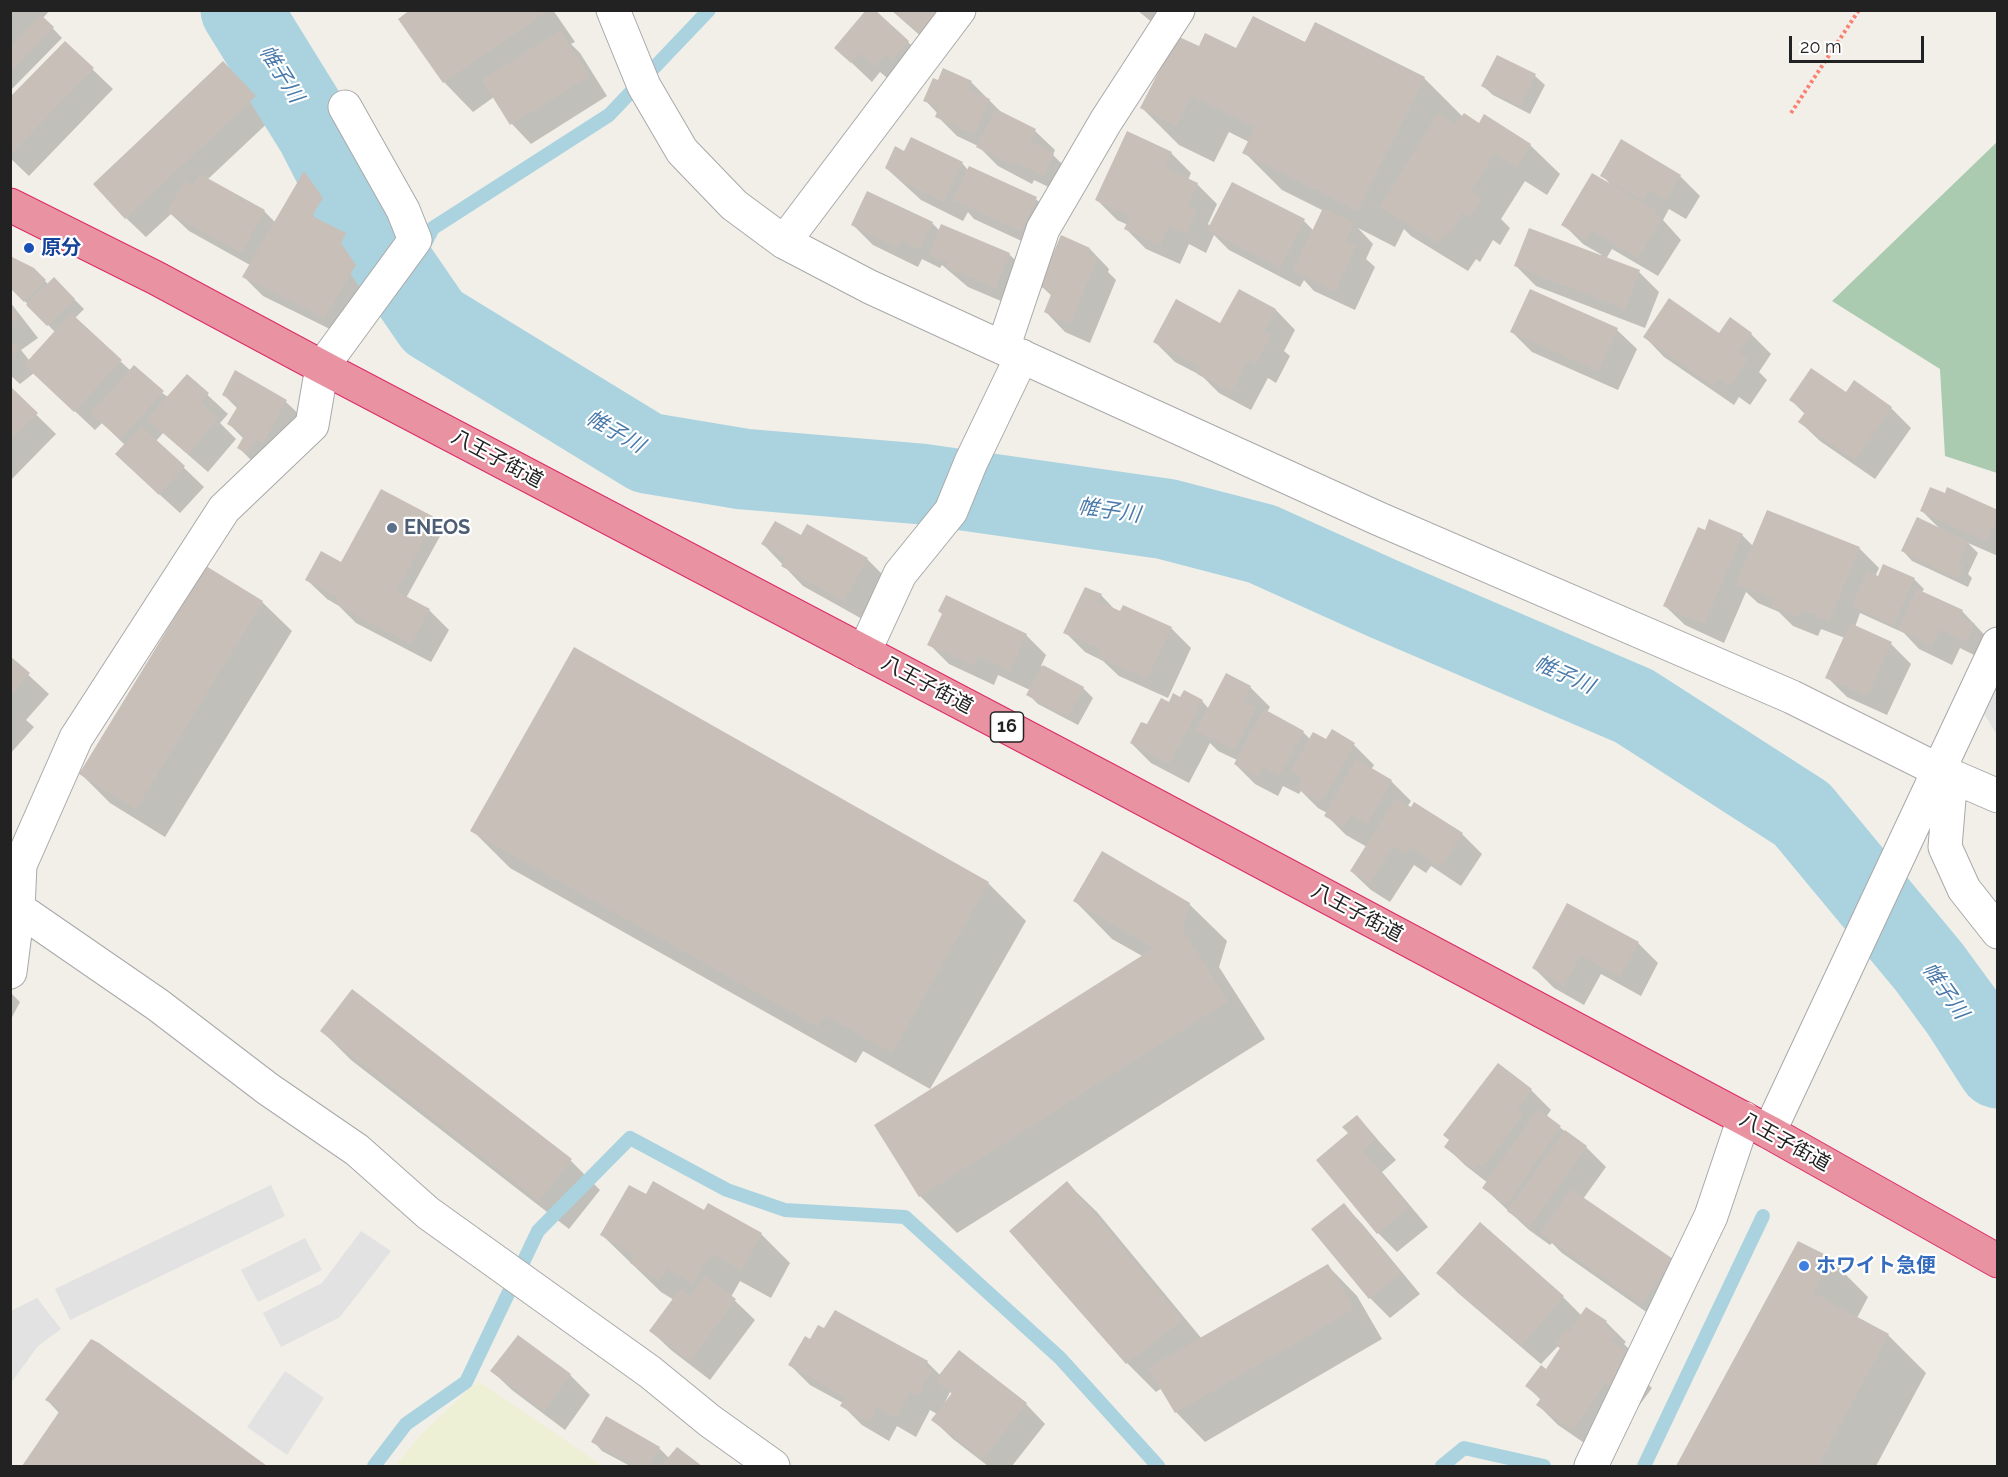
<!DOCTYPE html>
<html>
<head>
<meta charset="utf-8">
<style>
  body { margin:0 }
  #map { position:relative; width:2008px; height:1477px; overflow:hidden; background:#f2efe9; font-family:Raleway,sans-serif }
  canvas { display:block }
  .frame { position:absolute; inset:0; border:12px solid #222; pointer-events:none }
  .scale { position:absolute; left:1789px; top:36px; width:135px; height:27px; box-sizing:border-box; border:3px solid #222; border-top:0; padding-left:8px; font-size:18px; line-height:21px; white-space:nowrap; color:#222; -webkit-text-stroke:4px #fff; paint-order:stroke }
</style>
</head>
<body>
<div id="map">
<canvas width="2008" height="1477"></canvas>
<div class="frame"></div>
<div class="scale">20 m</div>
</div>
<script>
const ctx = document.querySelector('canvas').getContext('2d');
ctx.lineJoin = 'round';
function fill(path, color) {
  ctx.fillStyle = color;
  ctx.fill(path, 'evenodd');
}
function trace(path, color, width, dash) {
  ctx.strokeStyle = color;
  ctx.lineWidth = width;
  ctx.lineCap = dash ? 'butt' : 'round';
  ctx.setLineDash(dash || []);
  ctx.stroke(path);
}
function label(font, color, halo, rows, align = 'center') {
  ctx.font = font + ' Raleway,"Noto Sans JP",sans-serif';
  ctx.lineWidth = 4.5;
  ctx.setLineDash([]);
  ctx.textBaseline = 'middle';
  ctx.strokeStyle = halo;
  ctx.fillStyle = color;
  for (const [text, x, y, turn = 0] of rows) {
    ctx.save();
    ctx.translate(x, y);
    ctx.rotate((+turn || 0) * Math.PI / 180);
    ctx.textAlign = isNaN(turn) ? turn : align;
    if (halo) ctx.strokeText(text, 0, 0);
    ctx.fillText(text, 0, 0);
    ctx.restore();
  }
}
const farmland = new Path2D(`
  M478,1381L603,1466H395L422,1433Z`);
const cemetery = new Path2D(`
  M1997,142V473L1945,456L1940,369L1832,301Z`);
const parking = new Path2D(`
  M1997,683V735L1983,712Z
  M271,1185L285,1216L70,1320L55,1289Z
  M361,1231L391,1251L340,1317L281,1347L263,1313L322,1283Z
  M305,1238L322,1270L258,1302L241,1270Z
  M37,1298L61,1329L38,1346L11,1383V1311Z
  M285,1371L324,1398L287,1455L247,1427Z`);
const shadow = new Path2D(`
  M10,10H50L43,18L62,38L10,91Z
  M413,10H553L575,42L571,44L580,53L607,96L531,144L512,124L494,97L473,112L444,82Z
  M891,10H943L940,53Z
  M1137,10H1165L1154,24Z
  M908,42L928,61L896,85L880,72L872,82L836,48Z
  M65,43L113,89L29,176L10,158V99Z
  M1305,44L1424,78L1463,117L1530,145L1560,174L1547,195L1525,181L1501,219L1510,228L1500,245L1493,240L1480,262L1476,259L1468,271L1411,236L1404,229L1395,247L1358,228L1373,244L1366,259L1375,267L1355,310L1314,291L1304,280L1300,287L1229,250L1214,235L1206,253L1189,244L1180,264L1146,249L1126,229L1128,225L1117,220L1097,200L1171,153L1191,173L1188,180L1197,184L1217,204L1208,224L1211,227L1304,221L1314,231L1324,211L1282,190L1244,152L1249,142L1229,132L1214,162L1179,145L1142,108L1199,48L1237,50Z
  M1535,76L1545,85L1530,114L1493,95L1483,86Z
  M971,82L1002,113L1035,131L1055,150L1053,155L1073,175L1063,194L1034,180L1032,184L998,166L978,146L957,136L937,116L938,114L925,100Z
  M243,83L275,116L207,180L264,211L275,222L304,173L324,193L342,219L335,229L345,234L365,254L360,264L375,286L344,336L263,296L243,276L250,265L189,231L171,214L146,237L126,218Z
  M905,153L962,163L968,170L1036,199L1056,219L1041,250L974,219L968,212L963,221L921,200L886,168Z
  M1602,175L1680,176L1700,196L1686,219L1669,209L1663,220L1681,240L1658,276L1612,249L1606,259L1639,272L1659,292L1645,328L1536,286L1516,266L1602,255L1583,244L1563,224L1610,184Z
  M932,223L940,231L1009,254L1029,274L1015,307L968,287L942,265L940,268L922,259L918,267L873,245L853,225Z
  M1090,249L1109,269L1108,272L1116,280L1090,343L1065,332L1046,312L1052,296L1041,286Z
  M34,270L48,284L54,279L84,309L74,319L131,371L168,397L187,376L228,414L220,423L236,439L208,472L163,433L156,441L204,487L180,513L137,474L125,445L102,423L95,430L34,373L20,384L10,375V302L38,338L21,350L29,360L55,332L10,286Z
  M1240,291L1276,310L1295,330L1284,351L1290,356L1276,383L1268,378L1251,410L1219,393L1202,376L1175,362L1155,342L1221,325Z
  M1617,330L1637,349L1618,390L1532,352L1512,332Z
  M1751,334L1771,354L1759,372L1767,380L1750,405L1739,397L1734,405L1664,357L1645,337Z
  M10,389L56,434L10,481Z
  M223,394L286,402L306,421L259,468L239,448L244,439L229,424L238,409Z
  M1846,394L1891,408L1911,428L1875,479L1820,441L1800,422L1805,414L1791,400Z
  M1922,511L1998,512V556L1968,543L1978,553L1968,574L1972,578L1968,587L1912,561L1903,551L1940,529Z
  M435,519L444,529L406,598L429,610L449,630L431,662L356,623L339,606L327,599L307,580L347,567Z
  M1742,535L1753,546L1859,548L1879,568L1875,577L1914,579L1924,589L1922,592L1962,611L1994,645L1986,661L1960,648L1952,665L1919,649L1904,633L1860,613L1855,627L1891,644L1911,664L1887,715L1847,697L1827,677L1845,638L1821,629L1818,636L1793,626L1779,612L1758,603L1746,592L1724,643L1685,625L1665,606Z
  M801,537L867,559L887,579L864,620L803,586L763,544Z
  M206,568L262,602L292,631L165,837L110,803L81,774Z
  M1101,595L1117,612L1171,628L1191,648L1168,698L1119,676L1103,661L1085,652L1065,632Z
  M944,615L1026,635L1046,655L1041,666L1083,688L1093,698L1078,725L1038,704L1028,694L1030,690L998,675L994,685L949,664L929,644Z
  M10,658L49,694L26,720L34,727L10,754Z
  M1250,687L1270,707L1267,712L1303,732L1310,739L1327,742L1333,732L1354,745L1374,765L1371,770L1391,781L1411,801L1407,807L1462,834L1482,854L1461,886L1431,866L1426,873L1414,865L1390,902L1371,890L1351,871L1367,847L1346,835L1326,815L1327,813L1318,808L1301,791L1299,794L1283,786L1278,796L1255,784L1235,764L1237,760L1218,751L1210,743L1189,783L1151,763L1131,743L1169,704L1180,699L1202,701L1209,709Z
  M472,830L988,883L1026,921L930,1089L863,1051L856,1063L510,868Z
  M1075,901L1189,904L1227,941L1219,967L1265,1039L957,1233L920,1196L1144,957L1112,939Z
  M1568,905L1638,943L1658,963L1641,996L1601,974L1584,1005L1554,988L1534,968Z
  M10,992L20,1002L10,1021Z
  M322,1031L571,1161L600,1190L569,1229L351,1060Z
  M1531,1090L1551,1110L1546,1117L1586,1147L1606,1167L1583,1199L1672,1261L1662,1323L1562,1253L1552,1243L1550,1245L1529,1230L1484,1188L1488,1183L1466,1166L1446,1147Z
  M1357,1117L1396,1160L1382,1172L1428,1227L1397,1252L1378,1233L1350,1133Z
  M1067,1183L1097,1212L1202,1339L1328,1266L1357,1296L1382,1339L1205,1442L1176,1412L1162,1388L1156,1392L1127,1363L1011,1231Z
  M646,1196L704,1212L761,1234L790,1263L771,1298L740,1281L731,1297L755,1320L710,1380L671,1350L651,1331L674,1300L661,1292L602,1235Z
  M1344,1205L1363,1225L1420,1294L1390,1318L1370,1298L1314,1230Z
  M1798,1243L1831,1260L1868,1297L1857,1318L1888,1335L1926,1373L1876,1466H1678Z
  M1438,1273L1563,1297L1582,1316L1606,1322L1626,1342L1624,1344L1635,1355L1641,1378L1652,1388L1638,1407L1627,1400L1593,1449L1558,1425L1538,1405L1541,1400L1527,1386L1547,1371L1561,1349L1558,1346L1541,1364L1458,1293Z
  M518,1337L570,1375L590,1395L565,1430L512,1390L492,1371Z
  M91,1341L265,1466H24L60,1414L47,1400Z
  M927,1362L940,1375L1026,1404L1045,1424L1012,1466H988L953,1439L933,1420L937,1414L930,1410L916,1437L897,1426L889,1441L862,1425L842,1405L843,1403L810,1385L790,1365ZM950,1392L953,1395L946,1403L945,1402Z
  M593,1441L659,1448L670,1459L678,1449L700,1466H630L602,1451Z`);
const stream = new Path2D(`
  M411,290L419,255L433,228L609,115L709,10
  M1912,989L1929,967
  M374,1466L406,1424L466,1382L538,1231L630,1138L727,1190L785,1210L905,1217L1060,1358L1158,1466
  M1442,1466L1464,1448L1544,1466
  M1644,1466L1763,1216`);
const river = new Path2D(`
  M241,10L317,133L358,213L433,322L647,453L743,469L921,484L1166,519L1262,544L1384,599L1634,706L1802,814L1929,967L1962,1012L1998,1068`);
const building = new Path2D(`
  M410,10H549L443,83L398,19Z
  M866,10H875L909,41L892,60L886,54L875,67L859,53L851,63L834,48Z
  M892,10H939L919,34Z
  M41,15L54,27L10,72V47Z
  M1253,16L1305,42L1315,22L1425,77L1357,211L1242,153L1255,128L1191,96L1176,126L1140,108L1177,36L1199,46L1205,33L1236,48Z
  M560,31L589,76L510,125L482,80Z
  M65,41L94,68L10,155V97Z
  M1497,55L1536,74L1520,106L1481,86Z
  M223,61L256,96L125,219L93,184Z
  M943,68L972,81L968,90L990,99L974,134L935,117L939,107L923,101L933,78L938,80Z
  M996,109L1036,129L1030,142L1054,154L1043,176L1014,161L1012,165L976,147Z
  M1438,113L1456,124L1464,113L1479,123L1484,114L1531,144L1517,167L1495,153L1471,191L1482,198L1470,217L1463,212L1450,234L1446,231L1439,243L1380,207Z
  M1127,131L1172,152L1165,168L1198,183L1187,206L1197,211L1186,234L1169,225L1160,245L1124,229L1130,217L1095,200Z
  M911,137L963,162L943,202L899,180L900,177L885,168L895,146L904,151Z
  M1621,139L1681,175L1666,200L1649,190L1643,200L1600,176Z
  M969,166L1037,197L1021,231L953,200Z
  M304,171L323,198L312,216L346,233L341,243L356,265L324,318L242,277Z
  M1592,173L1657,211L1655,214L1662,218L1638,258L1591,230L1586,240L1561,225Z
  M200,174L265,210L241,253L167,212L185,181L193,186Z
  M1232,182L1305,219L1280,268L1207,230Z
  M867,191L933,222L920,249L902,240L898,248L851,225Z
  M1323,208L1354,223L1345,241L1356,246L1335,292L1293,271Z
  M941,224L1010,253L995,288L946,267L948,262L929,255Z
  M1529,228L1640,270L1625,309L1514,266Z
  M1061,235L1090,248L1088,255L1097,259L1070,324L1044,312L1052,292L1039,286Z
  M10,256L34,268L46,280L24,302L10,288Z
  M54,277L75,299L47,326L26,305Z
  M1239,289L1276,309L1264,332L1271,335L1256,364L1248,360L1231,392L1197,374L1200,367L1153,342L1176,299L1220,323Z
  M1530,289L1618,328L1598,371L1510,332Z
  M1669,298L1719,333L1730,317L1752,333L1739,352L1748,359L1730,386L1719,378L1714,386L1643,337Z
  M10,306L19,318L10,324Z
  M71,313L122,360L74,412L24,365Z
  M10,340L19,350L10,356Z
  M134,365L164,391L120,439L90,413Z
  M1811,368L1846,392L1854,380L1892,407L1855,460L1798,422L1806,411L1789,400Z
  M235,370L287,400L263,443L256,439L247,454L237,448L245,434L227,424L239,404L222,395Z
  M187,374L209,393L201,403L218,418L188,454L147,419Z
  M10,386L38,413L10,441Z
  M141,426L185,466L159,495L115,454Z
  M1930,487L1945,493L1947,487L1998,510V518L1986,541L1920,511Z
  M381,489L436,518L396,591L430,609L411,644L334,603L337,597L305,580L321,551L341,562Z
  M1767,510L1860,547L1829,621L1801,610L1798,617L1771,606L1774,599L1736,584Z
  M1917,517L1969,542L1958,564L1963,567L1958,579L1901,551Z
  M1709,519L1743,534L1704,624L1663,606L1698,527L1705,530Z
  M775,521L801,535L807,524L868,558L844,601L781,566L786,558L761,544Z
  M1883,564L1915,578L1893,625L1852,606L1867,571L1878,576Z
  M206,566L263,601L136,809L79,774Z
  M1085,587L1102,594L1098,601L1120,611L1123,605L1172,627L1147,679L1097,657L1101,649L1063,633Z
  M1917,589L1963,610L1960,616L1975,624L1966,642L1940,629L1932,646L1898,629Z
  M946,595L1027,634L1010,671L978,656L974,666L927,645L942,614L938,611Z
  M1850,623L1892,642L1867,696L1825,678Z
  M574,647L989,882L892,1053L825,1015L818,1027L470,831Z
  M10,656L30,673L10,696Z
  M1043,665L1084,687L1068,717L1026,695Z
  M1226,673L1251,686L1243,701L1256,707L1234,750L1196,731Z
  M1184,690L1203,700L1169,764L1130,743L1141,722L1147,724L1161,698L1169,702L1173,693L1180,697Z
  M1264,709L1304,731L1279,776L1263,767L1258,777L1234,764Z
  M1332,729L1355,743L1321,803L1296,788L1303,777L1291,770L1313,732L1326,739Z
  M1356,759L1392,780L1367,824L1351,815L1344,827L1324,816Z
  M1396,798L1411,807L1414,802L1463,833L1441,867L1410,847L1405,854L1393,846L1370,883L1350,871Z
  M1102,851L1190,903L1182,929L1228,1001L919,1197L874,1125L1154,948L1073,901Z
  M1567,903L1639,942L1620,977L1581,955L1564,986L1532,968Z
  M352,989L572,1159L539,1201L320,1031Z
  M1498,1063L1532,1089L1517,1110L1523,1115L1483,1167L1477,1163L1473,1169L1444,1147L1449,1140L1443,1135Z
  M1538,1109L1561,1126L1506,1205L1482,1188Z
  M1357,1115L1377,1139L1363,1151L1409,1207L1377,1234L1316,1160L1348,1133L1342,1127Z
  M1565,1130L1587,1146L1529,1227L1507,1211Z
  M653,1181L704,1210L708,1203L762,1233L741,1270L711,1253L693,1284L667,1269L659,1281L630,1263L635,1255L600,1235L629,1185L646,1194Z
  M1067,1181L1183,1320L1126,1364L1009,1231Z
  M1571,1189L1673,1259L1642,1304L1540,1233Z
  M1344,1203L1401,1273L1369,1299L1311,1229Z
  M1480,1222L1564,1296L1521,1346L1436,1273Z
  M1798,1241L1832,1258L1813,1293L1889,1334L1818,1466H1676Z
  M1328,1264L1354,1309L1175,1413L1148,1368Z
  M705,1276L736,1299L690,1361L649,1331L680,1289L690,1296Z
  M1586,1307L1607,1321L1604,1325L1616,1334L1611,1341L1627,1351L1621,1359L1633,1367L1617,1388L1606,1382L1573,1430L1536,1405L1541,1398L1525,1386L1541,1365L1546,1369L1560,1348L1555,1345L1566,1329L1569,1332Z
  M835,1310L928,1361L925,1367L932,1370L918,1396L910,1392L896,1418L877,1407L869,1422L840,1406L845,1397L788,1365L805,1336L810,1339L818,1325L824,1328Z
  M518,1335L571,1374L544,1411L490,1371Z
  M91,1339L99,1343L267,1466H131L127,1463L124,1466H22L61,1409L45,1400Z
  M959,1350L1027,1403L983,1459L931,1420L952,1393L935,1380Z
  M606,1416L660,1447L649,1466H635L591,1442Z
  M677,1447L702,1466H661Z`);
const path = new Path2D(`
  M1791,113L1859,10`);
const minor = new Path2D(`
  M613,10L644,86L682,151L734,205L784,242L870,287L1003,348L1377,518L1792,697L1940,771L1998,796
  M784,242L959,10
  M1003,348L1043,229L1106,121L1178,10
  M864,652L900,574L951,511L971,462L1022,356
  M1951,775L1945,847L1964,889L1998,932
  M10,903L158,1005L268,1089L357,1150L428,1213L650,1372L710,1421L773,1466
  M10,972L18,909L20,865L76,738L224,509L312,425L322,367L415,240L403,210L345,107
  M1769,1132L1998,644
  M1591,1466L1711,1216L1744,1118`);
const highway = new Path2D(`
  M10,205L156,278L322,367L1104,778L1769,1132L1998,1261`);
const markers = [
  [29,248,6,"#1a4fb4"],
  [392,528,6,"#5c6f8a"],
  [1804,1266,6,"#3f7fe0"]
];
const shields = [
  [1007,727,33]
];
const shieldNames = [
  ["16",1007,727]
];
const transitNames = [
  ["原分",41,248]
];
const streetNames = [
  ["八王子街道",497,459,28],
  ["八王子街道",927,685,28],
  ["八王子街道",1357,913,28],
  ["八王子街道",1785,1142,29]
];
const serviceNames = [
  ["ENEOS",404,528]
];
const shopNames = [
  ["ホワイト急便",1816,1266]
];
const waterNames = [
  ["帷子川",281,74,58],
  ["帷子川",615,432,30],
  ["帷子川",1109,511,8],
  ["帷子川",1564,675,24],
  ["帷子川",1945,991,55]
];
fill(farmland, '#eef0d5');
fill(cemetery, '#aacbaf');
fill(parking, '#e2e2e2');
fill(shadow, '#0003');
trace(stream, '#aad3df', 14);
trace(river, '#aad3df', 81);
fill(building, '#c7bfb8');
trace(minor, '#a9a9a9', 35);
trace(highway, '#dc2a67', 35);
trace(path, '#fa8072', 4, [3, 3]);
trace(minor, '#fff', 33);
trace(highway, '#e892a2', 33);
for (const [x, y, r, color] of markers) {
  const dot = new Path2D();
  dot.arc(x, y, r, 0, 2 * Math.PI);
  ctx.fillStyle = color;
  ctx.fill(dot);
  trace(dot, '#fff', 2);
}
for (const [x, y, w] of shields) {
  const box = new Path2D();
  box.roundRect(x - w / 2, y - 15, w, 30, 4.5);
  ctx.fillStyle = '#fff';
  ctx.fill(box);
  trace(box, '#222', 1.5);
}
label('bold 18px', '#222', null, shieldNames);
label('bold 20px', '#164399', '#fff', transitNames, 'left');
label('20px', '#222', '#fff', streetNames);
label('bold 20px', '#4e5e75', '#fff', serviceNames, 'left');
label('bold 20px', '#366cbe', '#fff', shopNames, 'left');
label('italic 21px', '#4a7aab', '#fff', waterNames);
</script>
</body>
</html>
